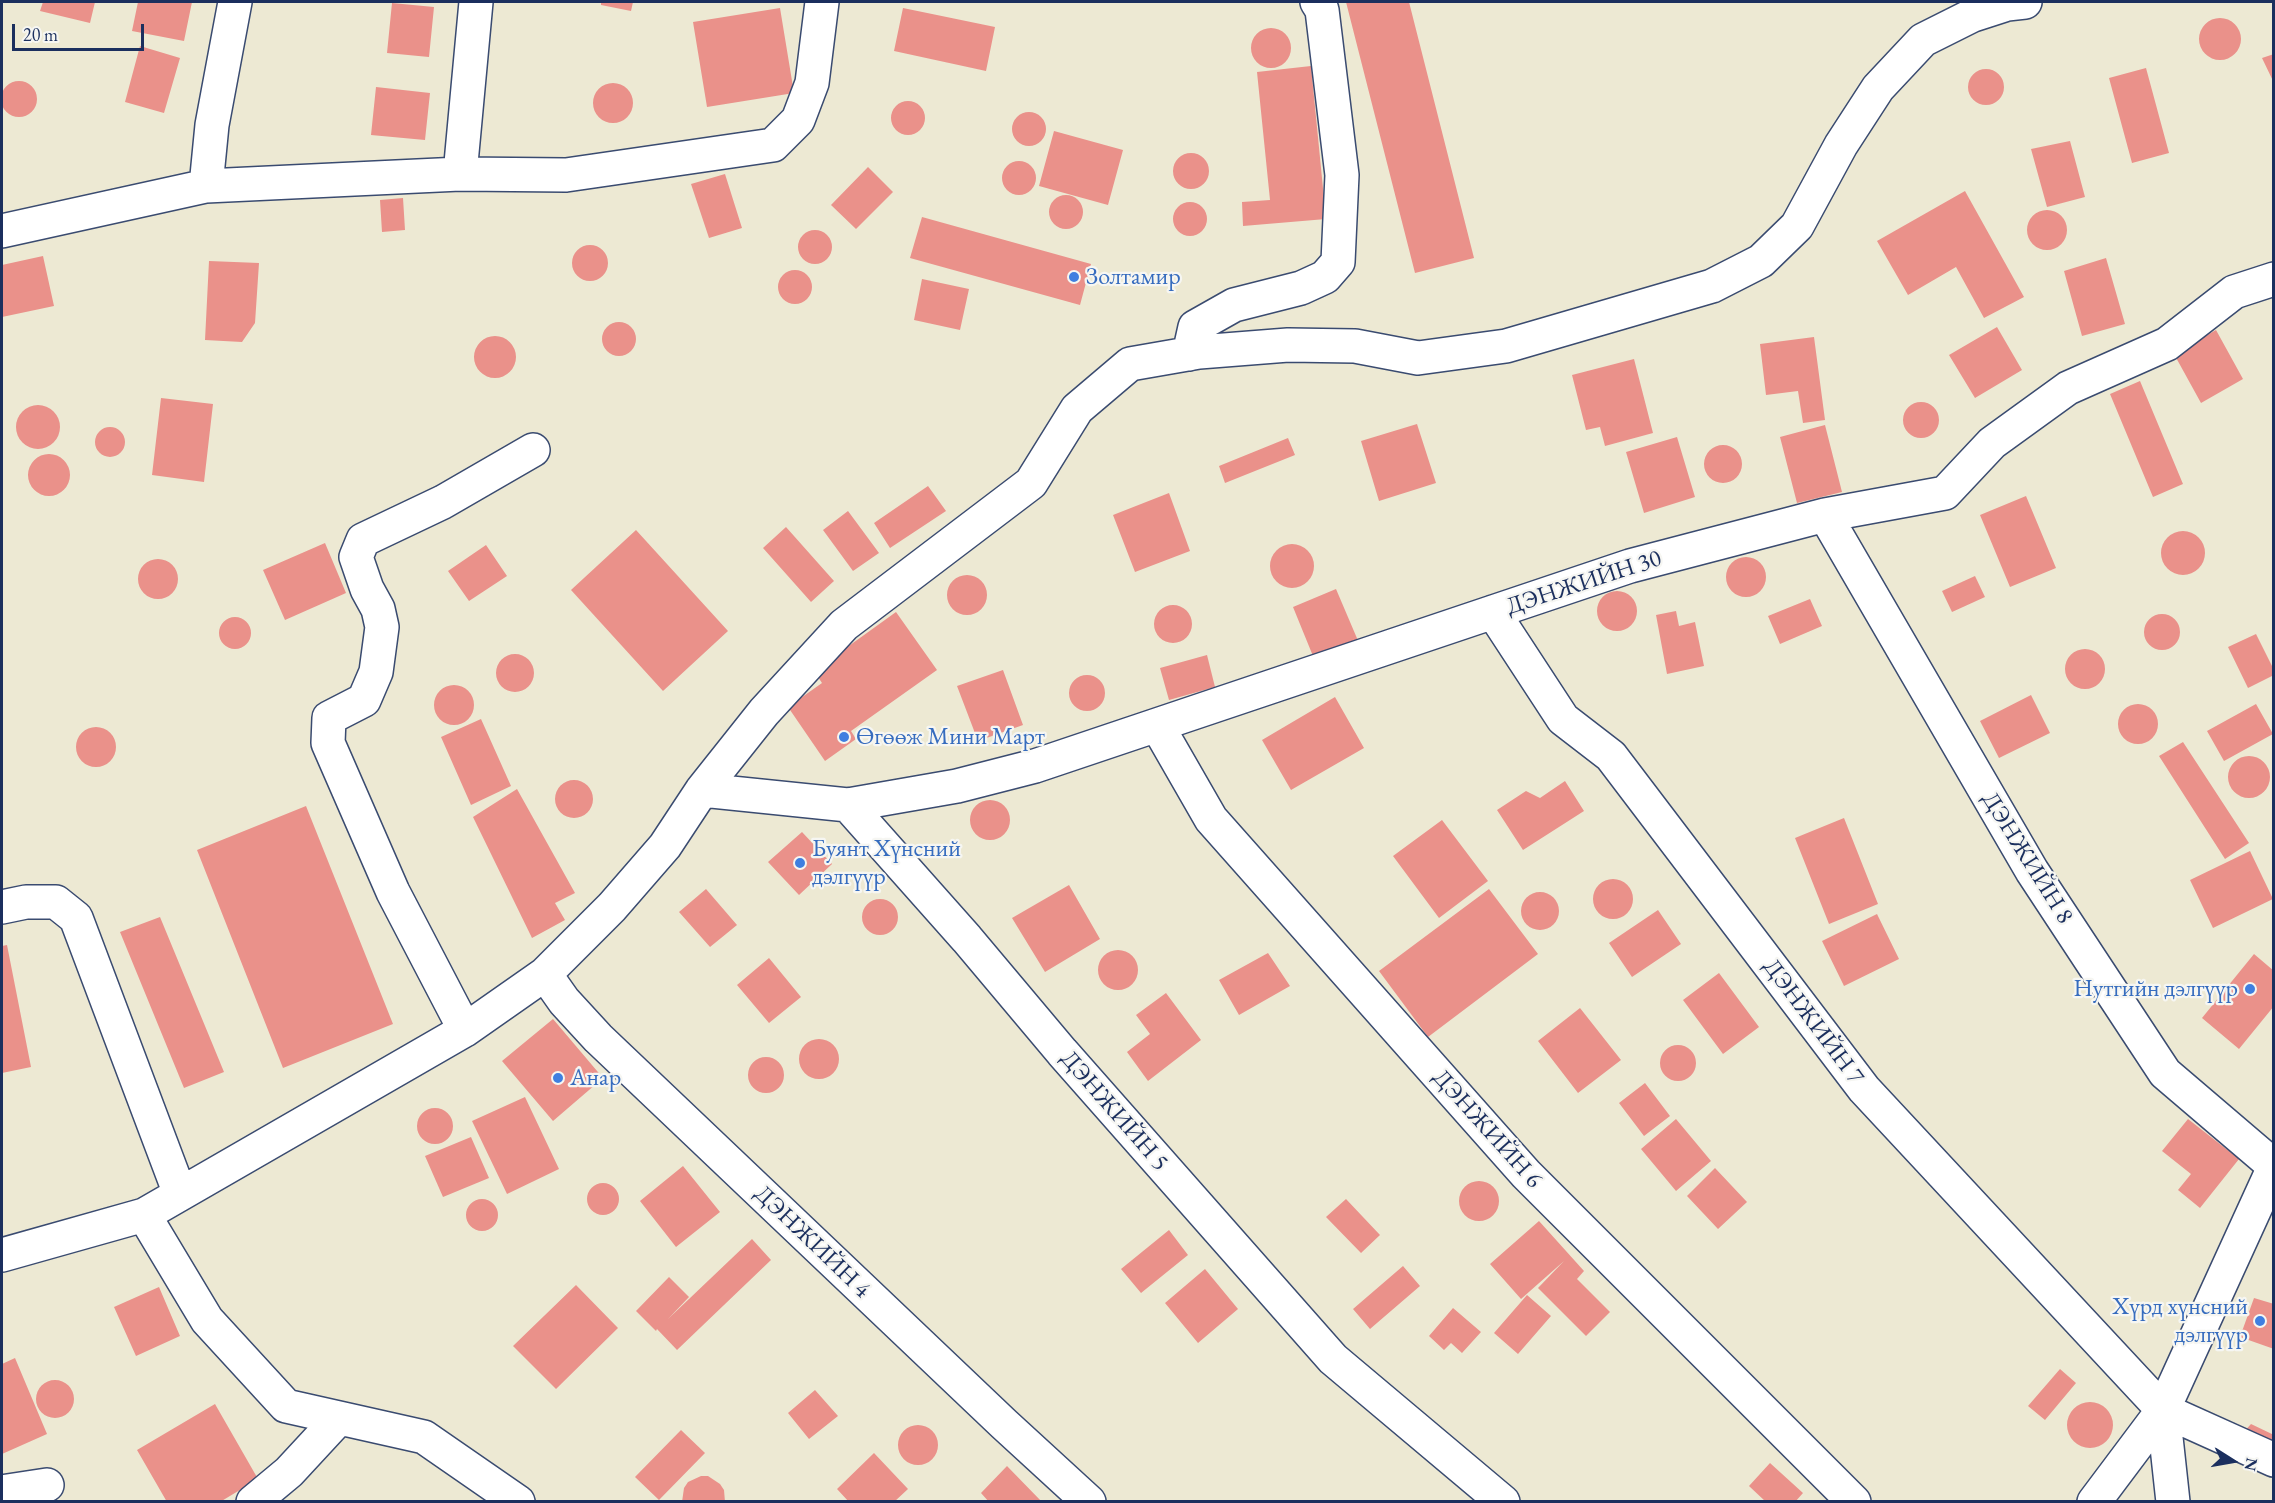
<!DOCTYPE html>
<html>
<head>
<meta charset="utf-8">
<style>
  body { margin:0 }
  #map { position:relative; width:2275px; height:1503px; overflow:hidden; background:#ede9d3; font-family:"EB Garamond",serif }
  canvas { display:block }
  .frame { position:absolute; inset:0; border:3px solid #1b2f5e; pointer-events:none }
  .north { position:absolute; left:2203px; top:1431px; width:60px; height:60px; -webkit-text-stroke:4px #f6f6f2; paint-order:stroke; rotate:101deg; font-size:16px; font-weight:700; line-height:24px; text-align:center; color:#1b2f5e }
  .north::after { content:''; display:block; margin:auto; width:21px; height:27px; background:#1b2f5e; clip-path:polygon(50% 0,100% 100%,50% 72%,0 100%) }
  .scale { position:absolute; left:12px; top:24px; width:132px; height:27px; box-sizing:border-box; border:3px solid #1b2f5e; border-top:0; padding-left:8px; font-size:18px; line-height:21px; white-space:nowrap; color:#1b2f5e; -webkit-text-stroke:4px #f6f6f2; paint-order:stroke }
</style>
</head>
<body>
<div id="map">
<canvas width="2275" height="1503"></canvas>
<div class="frame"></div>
<div class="north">N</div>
<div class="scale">20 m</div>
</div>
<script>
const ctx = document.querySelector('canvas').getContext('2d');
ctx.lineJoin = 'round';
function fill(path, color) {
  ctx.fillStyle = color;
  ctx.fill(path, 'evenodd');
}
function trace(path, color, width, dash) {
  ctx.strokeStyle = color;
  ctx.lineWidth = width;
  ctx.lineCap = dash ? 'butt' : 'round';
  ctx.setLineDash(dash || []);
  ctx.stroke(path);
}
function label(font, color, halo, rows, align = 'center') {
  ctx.font = font + ' "EB Garamond",serif';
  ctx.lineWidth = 4.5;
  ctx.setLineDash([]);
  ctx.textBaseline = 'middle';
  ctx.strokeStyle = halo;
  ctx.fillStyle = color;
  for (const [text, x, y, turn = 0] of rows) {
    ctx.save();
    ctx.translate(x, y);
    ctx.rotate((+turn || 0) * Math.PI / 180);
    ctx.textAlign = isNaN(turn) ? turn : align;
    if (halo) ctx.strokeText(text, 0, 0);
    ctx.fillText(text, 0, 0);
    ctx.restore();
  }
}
const building = new Path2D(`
  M43,2H95L90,23L40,11Z
  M138,2H192L184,41L132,31Z
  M601,2H633L631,11L601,5Z
  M1346,2H1409L1474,258L1415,273Z
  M392,3L434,7L429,57L387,53Z
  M780,8L794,93L707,107L693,22Z
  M903,8L995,27L986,71L894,51Z
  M2199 39a21 21 0 1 1 42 0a21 21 0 1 1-42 0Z
  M1251 48a20 20 0 1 1 40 0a20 20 0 1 1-40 0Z
  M140,46L180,58L164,113L125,102Z
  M2274,54V83L2262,58Z
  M1311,66L1326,219L1243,226L1242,202L1270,200L1257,72Z
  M2146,68L2169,153L2132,163L2109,78Z
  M1968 87a18 18 0 1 1 36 0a18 18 0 1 1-36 0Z
  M1 99a18 18 0 1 1 36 0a18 18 0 1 1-36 0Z
  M593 103a20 20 0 1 1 40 0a20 20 0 1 1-40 0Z
  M376,87L430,93L425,140L371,135Z
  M891 118a17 17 0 1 1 34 0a17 17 0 1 1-34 0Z
  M1012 129a17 17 0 1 1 34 0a17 17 0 1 1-34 0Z
  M1054,131L1123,150L1108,205L1039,186Z
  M2070,141L2085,197L2047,207L2031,149Z
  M1173 171a18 18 0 1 1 36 0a18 18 0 1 1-36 0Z
  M1002 178a17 17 0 1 1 34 0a17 17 0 1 1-34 0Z
  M868,167L893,192L856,229L831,205Z
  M725,174L742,228L709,238L691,184Z
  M1965,191L2024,297L1984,318L1956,267L1908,295L1877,241Z
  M1049 212a17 17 0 1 1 34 0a17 17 0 1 1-34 0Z
  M403,198L405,230L382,232L380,200Z
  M1173 219a17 17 0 1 1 34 0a17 17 0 1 1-34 0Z
  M2027 230a20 20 0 1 1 40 0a20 20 0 1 1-40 0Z
  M922,217L1091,264L1080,305L910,258Z
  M798 247a17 17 0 1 1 34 0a17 17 0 1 1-34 0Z
  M572 263a18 18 0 1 1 36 0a18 18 0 1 1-36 0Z
  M43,256L54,306L2,317V265Z
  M2106,258L2125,324L2082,336L2064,271Z
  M209,261L259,263L255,323L242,342L205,340Z
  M778 287a17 17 0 1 1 34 0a17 17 0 1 1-34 0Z
  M922,279L969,289L960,330L914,320Z
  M602 339a17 17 0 1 1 34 0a17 17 0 1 1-34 0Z
  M1997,327L2022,370L1975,398L1949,355Z
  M2216,330L2243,379L2201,403L2174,354Z
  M474 357a21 21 0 1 1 42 0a21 21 0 1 1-42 0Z
  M1814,337L1825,420L1803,423L1798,391L1766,395L1760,344Z
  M1634,359L1653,433L1605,446L1600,427L1586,430L1572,375Z
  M2140,381L2183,484L2153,497L2110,394Z
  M161,398L213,404L204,482L152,475Z
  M1903 420a18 18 0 1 1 36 0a18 18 0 1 1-36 0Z
  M16 427a22 22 0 1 1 44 0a22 22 0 1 1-44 0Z
  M1417,424L1436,483L1379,501L1361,441Z
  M1825,425L1842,492L1797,503L1780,437Z
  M95 442a15 15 0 1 1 30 0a15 15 0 1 1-30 0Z
  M1677,437L1695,497L1644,513L1626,452Z
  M1288,438L1295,455L1225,483L1219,466Z
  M1704 464a19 19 0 1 1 38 0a19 19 0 1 1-38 0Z
  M28 475a21 21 0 1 1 42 0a21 21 0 1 1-42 0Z
  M928,486L946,511L890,548L874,523Z
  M1169,493L1190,551L1135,572L1113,515Z
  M2026,496L2056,568L2010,587L1980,515Z
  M848,511L879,553L853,571L823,530Z
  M786,527L834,581L811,602L763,548Z
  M636,530L728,631L663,691L571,590Z
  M2161 553a22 22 0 1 1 44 0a22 22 0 1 1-44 0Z
  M325,543L346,593L285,620L263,570Z
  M1270 566a22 22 0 1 1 44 0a22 22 0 1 1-44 0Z
  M486,545L507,576L469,601L448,571Z
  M1726 577a20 20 0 1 1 40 0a20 20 0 1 1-40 0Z
  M138 579a20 20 0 1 1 40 0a20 20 0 1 1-40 0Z
  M947 595a20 20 0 1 1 40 0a20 20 0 1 1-40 0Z
  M1975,576L1985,597L1952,612L1942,591Z
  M1336,589L1359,643L1315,661L1293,607Z
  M1597 611a20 20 0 1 1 40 0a20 20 0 1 1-40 0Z
  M1810,599L1822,626L1780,644L1768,616Z
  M1154 624a19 19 0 1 1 38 0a19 19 0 1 1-38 0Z
  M1676,611L1679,626L1695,622L1704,666L1667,674L1656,615Z
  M896,612L937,670L851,731L856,739L825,761L788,707L822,683L814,671Z
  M2144 632a18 18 0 1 1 36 0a18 18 0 1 1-36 0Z
  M219 633a16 16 0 1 1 32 0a16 16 0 1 1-32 0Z
  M2256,634L2274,670V675L2248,688L2228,647Z
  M2065 669a20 20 0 1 1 40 0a20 20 0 1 1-40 0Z
  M496 673a19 19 0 1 1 38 0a19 19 0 1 1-38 0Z
  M1207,655L1215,687L1169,700L1160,668Z
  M1003,670L1023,725L978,741L957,686Z
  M1069 693a18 18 0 1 1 36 0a18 18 0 1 1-36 0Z
  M434 705a20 20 0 1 1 40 0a20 20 0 1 1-40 0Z
  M2031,695L2050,733L1999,758L1980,721Z
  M1335,697L1364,748L1291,790L1262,740Z
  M2256,704L2273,734L2224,761L2207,731Z
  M2118 724a20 20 0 1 1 40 0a20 20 0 1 1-40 0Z
  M481,719L511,786L471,805L441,737Z
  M76 747a20 20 0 1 1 40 0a20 20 0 1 1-40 0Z
  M2183,742L2249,843L2225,859L2159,756Z
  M2228 777a21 21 0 1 1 42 0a21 21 0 1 1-42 0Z
  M555 799a19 19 0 1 1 38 0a19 19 0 1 1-38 0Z
  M1565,781L1584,811L1523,850L1497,810L1526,791L1540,798Z
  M517,789L575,893L555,903L565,920L532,938L473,817Z
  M970 820a20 20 0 1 1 40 0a20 20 0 1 1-40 0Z
  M306,806L393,1024L283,1068L197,850Z
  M1844,818L1878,904L1829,924L1795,838Z
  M1442,820L1488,881L1439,918L1393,856Z
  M802,832L832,864L799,895L768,862Z
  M2250,851L2273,899L2213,928L2190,880Z
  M1593 899a20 20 0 1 1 40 0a20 20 0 1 1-40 0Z
  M1069,885L1100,939L1045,972L1012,918Z
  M706,889L737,925L710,947L679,912Z
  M1489,889L1538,954L1428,1037L1379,971Z
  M1521 911a19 19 0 1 1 38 0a19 19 0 1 1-38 0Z
  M862 917a18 18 0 1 1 36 0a18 18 0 1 1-36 0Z
  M1658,910L1681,944L1632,977L1609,943Z
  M1877,914L1899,959L1844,986L1822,941Z
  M160,917L224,1072L184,1088L120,932Z
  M7,945L31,1067L2,1073V946Z
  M1098 970a20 20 0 1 1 40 0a20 20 0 1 1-40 0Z
  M1268,953L1290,986L1239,1015L1219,980Z
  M2254,954L2274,971V1006L2239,1049L2202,1018Z
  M769,958L801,997L769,1023L737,985Z
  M1719,973L1759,1027L1723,1054L1683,1000Z
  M1166,993L1201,1040L1148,1081L1127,1052L1150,1034L1136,1015Z
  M1580,1008L1621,1060L1578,1093L1538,1041Z
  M553,1019L603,1078L553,1121L502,1061Z
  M799 1059a20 20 0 1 1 40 0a20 20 0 1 1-40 0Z
  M1660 1063a18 18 0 1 1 36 0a18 18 0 1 1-36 0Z
  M748 1075a18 18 0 1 1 36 0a18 18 0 1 1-36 0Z
  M1645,1083L1670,1116L1644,1136L1619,1103Z
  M525,1097L559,1169L507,1194L472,1121Z
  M417 1126a18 18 0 1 1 36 0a18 18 0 1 1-36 0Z
  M1676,1119L1711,1161L1676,1191L1641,1149Z
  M2188,1119L2239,1159L2200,1208L2178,1190L2191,1174L2162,1151Z
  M471,1137L489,1178L443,1197L425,1156Z
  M683,1166L720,1212L676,1247L640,1201Z
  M1715,1168L1747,1202L1718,1229L1687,1196Z
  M1459 1201a20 20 0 1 1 40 0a20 20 0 1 1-40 0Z
  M587 1199a16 16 0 1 1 32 0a16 16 0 1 1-32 0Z
  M466 1215a16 16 0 1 1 32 0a16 16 0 1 1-32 0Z
  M1346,1199L1380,1235L1361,1253L1326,1217Z
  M1539,1221L1584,1271L1577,1279L1610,1312L1586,1336L1538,1288L1564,1261L1521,1299L1490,1264Z
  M1169,1230L1188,1255L1141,1293L1121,1269Z
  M752,1239L771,1260L677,1350L657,1329L656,1331L636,1311L669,1277L689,1297L668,1319Z
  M1403,1266L1420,1286L1370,1329L1353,1309Z
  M1205,1269L1238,1309L1198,1343L1165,1303Z
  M576,1285L618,1328L556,1389L513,1346Z
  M159,1287L180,1336L136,1356L114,1307Z
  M1527,1295L1551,1316L1518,1354L1494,1333Z
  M2254,1298L2274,1304V1349L2240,1337Z
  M1453,1308L1481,1332L1462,1353L1451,1343L1444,1350L1429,1336Z
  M15,1358L47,1434L2,1454V1364Z
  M2060,1369L2076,1383L2045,1420L2028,1406Z
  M36 1399a19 19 0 1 1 38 0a19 19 0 1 1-38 0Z
  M815,1390L838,1416L809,1439L788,1413Z
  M2067 1425a23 23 0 1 1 46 0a23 23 0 1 1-46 0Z
  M215,1404L258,1479L220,1502H167L137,1450Z
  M2251,1424L2274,1435V1449L2242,1434Z
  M898 1445a20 20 0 1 1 40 0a20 20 0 1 1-40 0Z
  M681,1430L705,1453L659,1500L635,1477Z
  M874,1453L908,1489L894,1502H849L837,1489Z
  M1770,1463L1803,1493L1795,1502H1766L1749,1486Z
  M1007,1466L1042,1502H989L981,1493Z
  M701,1476H708L720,1484L724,1490L725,1502H682L684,1488L688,1482Z`);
const minor = new Path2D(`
  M460,174L566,175L773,145L798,120L812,83L822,2
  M206,186L212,125L235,2
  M2,231L206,186L460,174L476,2
  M1189,354L1195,327L1234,305L1301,288L1325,277L1338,262L1342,175L1322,10L1317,2
  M1825,515L2032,871L2165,1073L2274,1166
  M1493,612L1563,719L1611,756L1864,1089L2163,1410L2274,1460
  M1157,725L1211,819L1526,1174L1854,1502
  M702,790L848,805L967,939L1062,1052L1333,1359L1503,1502
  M848,805L957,786L1035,766L1630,566L1825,515L1945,493L1992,443L2068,388L2167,344L2234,292L2274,279
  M2,907L26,902H56L76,918L180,1194
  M545,974L564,1001L598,1038L1004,1424L1089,1502
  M465,1030L393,892L328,743L329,718L364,700L376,672L382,627L378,609L367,589L356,557L363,540L443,502L533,450
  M144,1215L465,1030L545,974L612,907L665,846L702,790L764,712L844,625L1031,483L1077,409L1130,364L1199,352L1288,345L1355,346L1418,358L1506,346L1712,286L1761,261L1797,226L1841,145L1878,88L1923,40L1973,15L2007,4L2025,2
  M2,1255L144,1215L207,1320L286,1406L424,1437L518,1502
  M2163,1410L2173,1502
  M2,1492L47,1485
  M253,1502L289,1472L339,1418
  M2094,1502L2163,1410L2274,1167`);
const markers = [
  [1074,277,6,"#3f7fe0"],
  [844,737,6,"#3f7fe0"],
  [800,863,6,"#3f7fe0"],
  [2250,989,6,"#3f7fe0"],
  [558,1078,6,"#3f7fe0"],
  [2260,1321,6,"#3f7fe0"]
];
const shopNames = [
  ["Золтамир",1086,277],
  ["Өгөөж Мини Март",856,737],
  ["Буянт Хүнсний",812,849],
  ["дэлгүүр",812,877],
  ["Нутгийн дэлгүүр",2238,989,"right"],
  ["Анар",570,1078],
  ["Хүрд хүнсний",2248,1307,"right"],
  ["дэлгүүр",2248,1335,"right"]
];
const streetNames = [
  ["ДЭНЖИЙН 30",1584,583,-18],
  ["ДЭНЖИЙН 8",2027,858,58],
  ["ДЭНЖИЙН 7",1813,1022,53],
  ["ДЭНЖИЙН 5",1114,1111,49],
  ["ДЭНЖИЙН 6",1487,1129,48],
  ["ДЭНЖИЙН 4",812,1242,44]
];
fill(building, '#ea918a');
trace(minor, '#3a4b70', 36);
trace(minor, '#fff', 33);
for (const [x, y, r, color] of markers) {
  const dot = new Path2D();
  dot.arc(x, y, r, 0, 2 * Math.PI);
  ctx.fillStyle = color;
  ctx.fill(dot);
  trace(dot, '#f6f6f2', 2);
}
label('24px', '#366cbe', '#f6f6f2', shopNames, 'left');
label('24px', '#1b2f5e', '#f6f6f2', streetNames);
</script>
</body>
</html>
